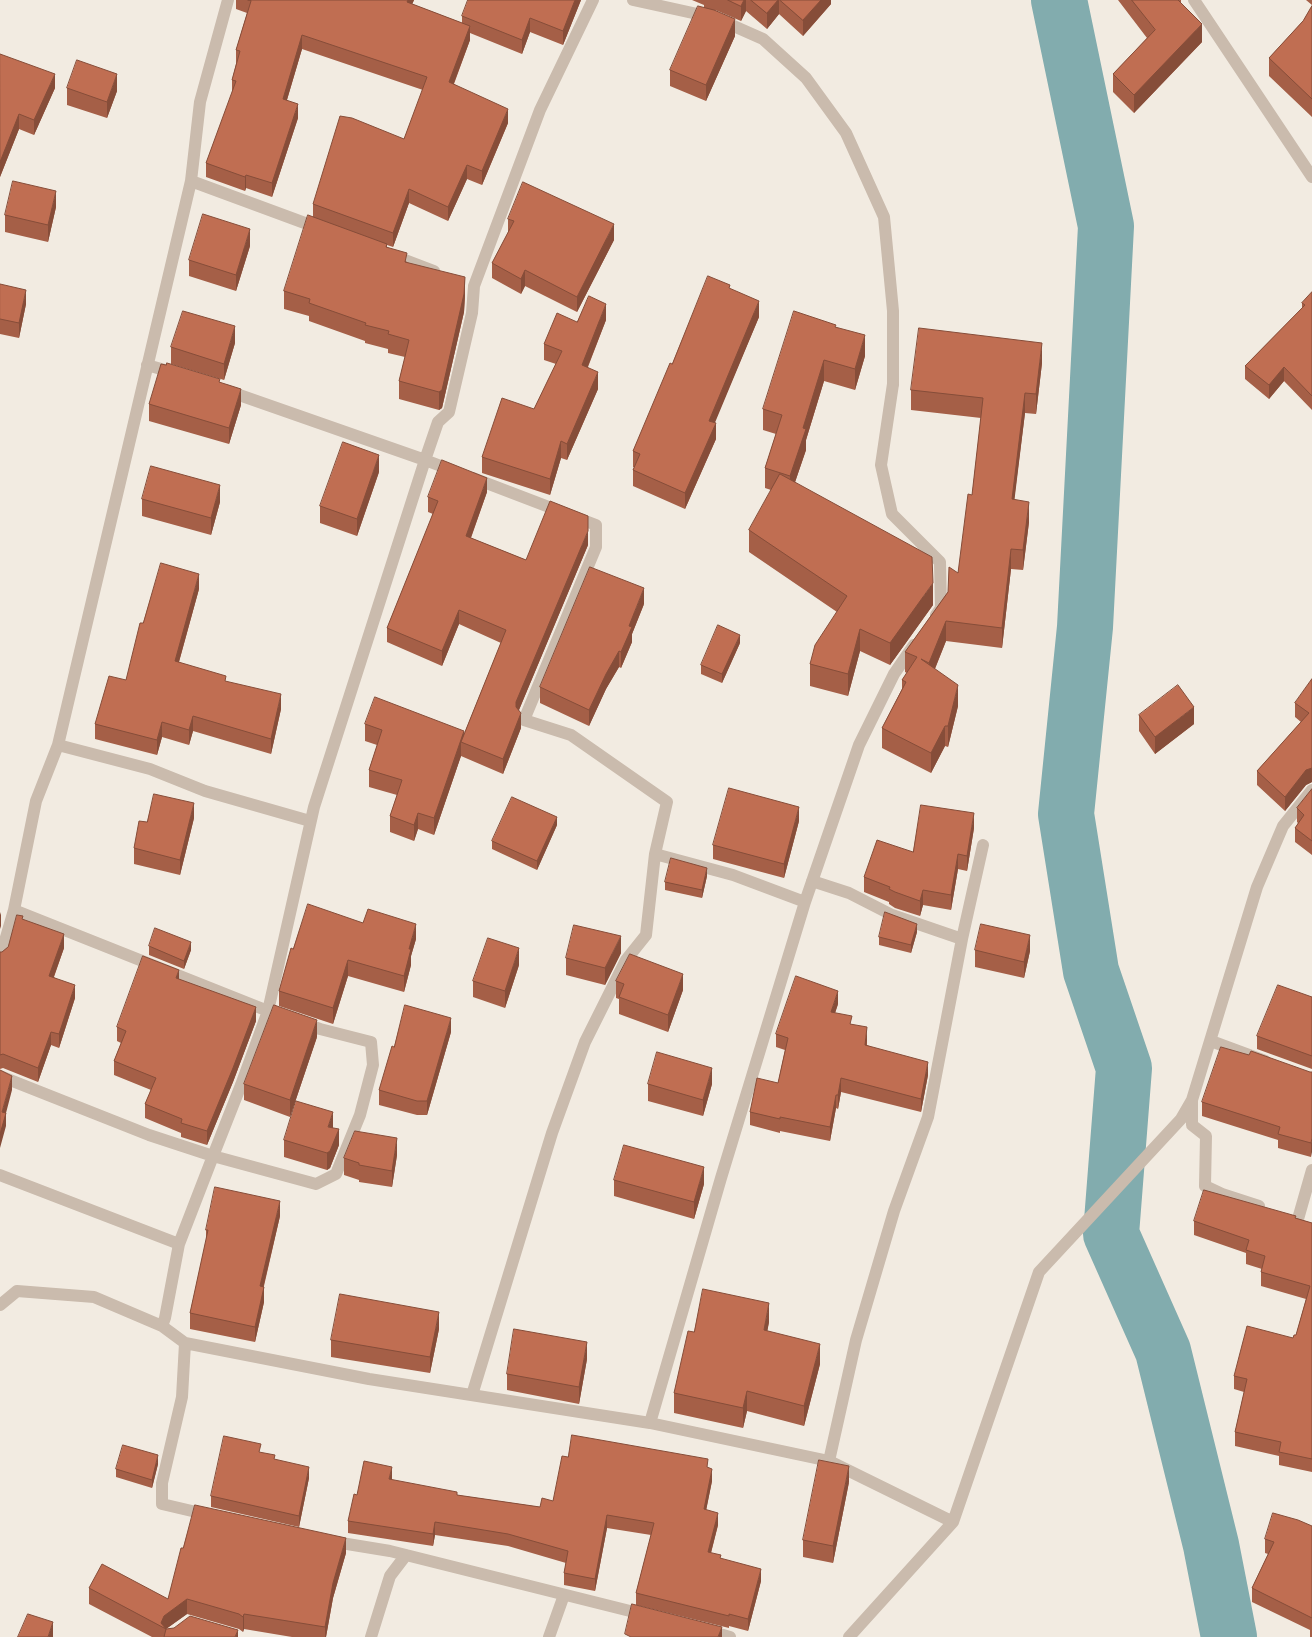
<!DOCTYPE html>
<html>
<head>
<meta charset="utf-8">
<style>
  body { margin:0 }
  canvas { display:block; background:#f2ebe1 }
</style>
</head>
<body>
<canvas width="1312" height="1637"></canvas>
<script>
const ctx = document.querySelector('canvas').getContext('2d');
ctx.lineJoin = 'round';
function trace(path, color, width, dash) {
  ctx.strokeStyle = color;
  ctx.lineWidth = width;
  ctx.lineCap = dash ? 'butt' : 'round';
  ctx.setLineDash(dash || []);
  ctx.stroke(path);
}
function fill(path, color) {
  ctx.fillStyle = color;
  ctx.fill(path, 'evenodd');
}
const river = new Path2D(`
  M1059,0L1106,226L1085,627L1066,814L1091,971L1124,1068L1111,1234L1163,1351L1211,1545L1229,1637`);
const lane = new Path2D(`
  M720,20L763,39L806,78L846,133L884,217L893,311V384`);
const street = new Path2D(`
  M633,0L711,17
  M1194,0L1312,177
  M191,181L321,229
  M392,255L434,271
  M147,365L175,373
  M893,384L881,465L892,514L940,562L941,608L936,615
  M454,471L425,460L438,422L449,412L472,313L474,286L540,110L593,0
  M473,478L596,525V547L524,720L571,735L667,802L655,854L733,875L805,902L721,1178L650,1423
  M58,745L150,769L205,791L310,821
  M812,881L849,893L892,915L962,939
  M805,902L859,745L894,674L914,645
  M14,910L268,1011L320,1029L371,1042L373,1065L360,1115L336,1174L316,1184L213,1156L241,1085L268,1011L314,807L425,460L225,390
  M0,958L14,910L36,801L58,745L191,181L200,102L228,0
  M1211,1041L1265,1061
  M0,1076L149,1135L213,1156L179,1244L165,1318L162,1326L185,1343L182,1397L162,1483V1504L209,1515
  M1192,1100V1125L1206,1136L1205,1186L1222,1194L1259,1206
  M0,1175L179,1244
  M1298,1219L1312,1170
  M0,1305L17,1291L94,1297L162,1326
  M185,1343L369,1379L650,1423L829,1461L953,1522
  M472,1395L552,1133L585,1042L626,960L646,935L655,854
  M829,1461L856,1340L894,1211L928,1117L962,939L983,845
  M329,1541L390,1551L646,1615
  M706,1630L730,1637
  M371,1637L390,1576L406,1555
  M549,1637L564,1595
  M849,1637L953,1522L1039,1272L1181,1119L1192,1100L1257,887L1283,826L1312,790`);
const wall = new Path2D(`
  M236,0H414L412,4L462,23V16L581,0L563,45L530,32L522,54L470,33V40L454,84L508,123L482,185L467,179L448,221L409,203L393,247L387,245V247L407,262L465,295L464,312L442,408L439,410L399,399V381L405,357L388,353V349L365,343V341L309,321V316L284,309V291L313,217V204L404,139L423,90L302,49L287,100L298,118L272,197L246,188L245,191L206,177V163L232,94V80L236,64V50L247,13L236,9Z
  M692,0H831V4L803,36L779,14L767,29L746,11L741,21L720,12L715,10L735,36L706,101L670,86V70L704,8V5Z
  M1118,0H1181V4L1202,42L1134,113L1113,92V74L1147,38Z
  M1306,0H1312V5Z
  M1312,6V117L1269,76V58L1303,21Z
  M0,54L55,88L34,135L19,129L0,177Z
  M67,88L117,91L107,118L67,105Z
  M56,207L48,242L5,232V215Z
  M508,219L614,240L577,312L525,286L521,294L492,278V263L508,233Z
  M250,246L236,291L189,276V260Z
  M0,284L26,304L19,338L0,334Z
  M730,289L759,317L714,423L716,439L685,509L633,486V470L634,467H633V451L672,364Z
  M1312,292V410L1284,381L1269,399L1245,379V366L1302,308V303Z
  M606,320L588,367L598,389L567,460L561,458L550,495L482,473V457L534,409L556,364L544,360V344L577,322Z
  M836,327L865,356L855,390L824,381L806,440V450L795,482L933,605L890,665L860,651L848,696L810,686V664L837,612L749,552V530L771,490L765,488V468L776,434L763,430V409Z
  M235,343L224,380L171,364V347Z
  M1042,363L1036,414L1025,413L1014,500L1029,522L1023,570L1011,569L1002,648L946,641L935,669L958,706L948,747L945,746L931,773L882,748V728L902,689V680L907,673L905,672V652L948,592L958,573L972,495L981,418L911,410V390Z
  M220,382L241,405L229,444L149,421V404Z
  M379,472L357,536L320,523V506Z
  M487,492L471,538L526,560L588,545L519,710L521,728L503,774L461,756L434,835L418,829L414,841L390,832V816L397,795L369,787V770L377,745L365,741V724L464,734L501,643L459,624L442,666L387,642V628L433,514L428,512V497Z
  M142,499L220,502L211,535L142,516Z
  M199,589L179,662L226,682L281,709L271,754L193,731L189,745L162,737L157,755L95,739V724L126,680L143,623Z
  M644,604L632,634V642L621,668L619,667L606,689L589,726L540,703V687Z
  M740,643L722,683L701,674V665Z
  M1312,679V782L1306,785L1285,811L1257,785V771L1301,722L1295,717V703Z
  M1139,715L1194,724L1155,754L1139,731Z
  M1312,789V855L1295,842V828L1298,823L1297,822V808Z
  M194,818L180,875L134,864V848L147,822Z
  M799,821L784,878L713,859V845Z
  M557,825L537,870L492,849V841Z
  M974,828L967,871L958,869L951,910L923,905L920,916L895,908L889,904V902L864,892V877L913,852Z
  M707,876L702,898L665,890V882Z
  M23,919L64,948L54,977L75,998L59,1048L51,1045L38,1082L3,1068L0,1069V952H2L8,947Z
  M363,923L416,939L411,956V965L404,992L348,976L333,1024L279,1006V991L293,949Z
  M917,932L911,953L879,945V937Z
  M149,946L191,950L184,969L149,955Z
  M975,950L1030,951L1024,978L975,967Z
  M621,953L605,985L566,975V958Z
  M519,965L505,1008L473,997V981Z
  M179,979L256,1021L233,1082L207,1145L181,1137V1133L145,1118V1104L151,1090L114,1075V1061L121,1043L117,1041V1027Z
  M616,981L683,990L668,1032L619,1014V999L616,998Z
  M1312,997V1069L1257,1049V1036Z
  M838,1004L835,1013L852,1025L867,1040V1045L928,1075L921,1112L841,1092L838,1109L836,1108L830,1141L780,1131V1133L750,1125V1112L778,1083L785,1050L776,1047V1034Z
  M451,1032L427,1115H417L379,1105V1090L394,1047Z
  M317,1037L290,1117L244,1100V1084Z
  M1312,1072L1311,1157L1278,1148V1140L1202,1116V1102Z
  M648,1084H712L703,1116L648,1101Z
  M333,1128L339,1145L330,1168L327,1170L284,1157V1140Z
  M397,1155L392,1187L359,1182V1180L344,1175V1158Z
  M614,1180L704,1184L694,1219L614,1196Z
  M280,1216L264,1286V1302L255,1342L190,1329V1313L206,1241V1230Z
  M1296,1218L1312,1223V1472L1279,1465V1456L1235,1446V1432L1244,1392L1234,1389V1376L1293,1338L1296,1335L1306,1299L1261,1286V1272L1262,1269L1246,1264V1253L1194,1235V1221Z
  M769,1322L767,1331L820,1364L804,1426L747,1411L743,1428L674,1413V1393L694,1332Z
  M439,1329L430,1373L331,1357V1340Z
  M587,1359L579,1404L507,1390V1374Z
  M261,1453L309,1478L299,1527L211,1507V1496Z
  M568,1457L708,1468L712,1481L706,1510L718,1525L711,1553L761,1581L748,1631L729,1626V1628L636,1605V1593L651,1535L607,1528L595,1591L564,1585V1573L566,1563L508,1546L435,1535L433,1546L348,1533V1521L357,1495H457L540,1507L553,1501Z
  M158,1464L152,1488L116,1477V1469Z
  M849,1482L833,1563L803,1557V1540Z
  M1312,1526V1637H1310V1630L1252,1602V1588L1268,1554L1265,1553V1539Z
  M183,1548L346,1553L333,1598L326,1637H292L244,1629L243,1632L239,1629L187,1614L166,1629L238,1637H152L89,1604V1588L168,1599Z`);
const shadedWall = new Path2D(`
  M408,0H414L407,16V2Z
  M575,0H581L563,45V31Z
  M744,0H746V11L741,21V6Z
  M778,0H779V14L767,29V13Z
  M821,0H831V4L803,36V20Z
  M530,18V32L522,54V40Z
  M735,19V36L706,101V85Z
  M1202,24V42L1134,113V95Z
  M470,26V40L449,96V82Z
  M302,35V49L283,113V99Z
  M55,74V88L34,135V120Z
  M117,74V91L107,118V102Z
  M298,104V118L272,197V183Z
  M508,109V123L482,185V171Z
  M19,114V129L0,177V162Z
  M467,165V179L448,221V207Z
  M246,175V188L245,191V177Z
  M409,189V203L393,247V233Z
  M56,191V207L48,242V225Z
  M614,224V240L577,312V297Z
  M250,229V246L236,291V275Z
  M525,270V286L521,294V279Z
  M465,277V295L464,312L442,408L439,410V392Z
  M26,290V304L19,338V323Z
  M759,301V317L709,437V421Z
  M606,304V320L582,381V365Z
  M235,326V343L224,380V364Z
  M865,335V356L855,390V369Z
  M1042,343V363L1036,414V394Z
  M824,360V381L806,440V450L790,497V476L803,428Z
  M1284,367V381L1269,399V385Z
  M598,372V389L567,460V444Z
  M241,389V405L229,444V428Z
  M1025,393V413L1012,520V499Z
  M716,423V439L685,509V493Z
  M561,441V458L550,495V479Z
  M379,455V472L357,536V519Z
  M487,478V492L466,551V536Z
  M220,485V502L211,535V518Z
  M1029,502V522L1023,570V550Z
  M588,531V545L516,717V702Z
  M1011,549V569L1002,648V628Z
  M199,574V589L175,676V661Z
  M933,583V605L890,665V643Z
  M644,588V604L632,634V642L621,668V652L629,626Z
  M459,610V624L442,666V651Z
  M946,621V641L929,683V663Z
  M860,629V651L848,696V674Z
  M740,635V643L722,683V674Z
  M619,651V667L606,689L589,726V710L606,674Z
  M958,685V706L948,747V726Z
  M281,694V709L271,754V739Z
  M1194,707V724L1155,754V737Z
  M521,713V728L503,774V759Z
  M193,716V731L189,745V730Z
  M162,722V737L157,755V740Z
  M945,726V746L931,773V753Z
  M464,731V743L461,742V756L434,835V818Z
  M1312,768V782L1306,785L1285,811V797L1306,770Z
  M194,803V818L180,875V860Z
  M799,807V821L784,878V864Z
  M418,813V829L414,841V825Z
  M974,813V828L967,871V856Z
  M557,817V825L537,870V861Z
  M958,854V869L951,910V895Z
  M707,868V876L702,898V890Z
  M923,890V905L920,916V901Z
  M1,912V926L0,929V915Z
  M416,924V939L411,956V965L404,992V976L409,949Z
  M917,924V932L911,953V945Z
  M64,934V948L49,990V976Z
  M1030,935V951L1024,978V962Z
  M621,936V953L605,985V968Z
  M191,942V950L184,969V961Z
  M519,948V965L505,1008V991Z
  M348,960V976L333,1024V1008Z
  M179,970V984L176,978Z
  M683,974V990L668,1032V1015Z
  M75,985V998L59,1048V1034Z
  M838,991V1004L831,1025V1012Z
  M256,1007V1021L233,1082L207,1145V1131Z
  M451,1018V1032L427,1115V1101Z
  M317,1020V1037L290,1117V1100Z
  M867,1027V1040L865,1058V1045Z
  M51,1032V1045L38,1082V1068Z
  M928,1062V1075L921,1112V1099Z
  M712,1068V1084L703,1116V1100Z
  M12,1076V1090L6,1113V1126L0,1148V1134L2,1112Z
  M841,1078V1092L838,1109V1095Z
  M836,1095V1108L830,1141V1127Z
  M333,1112V1129L328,1127Z
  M339,1129V1145L330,1168L327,1170V1153Z
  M397,1138V1155L392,1187V1171Z
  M1312,1138V1152L1311,1157V1143Z
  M704,1167V1184L694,1219V1202Z
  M280,1201V1216L260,1301V1286Z
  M264,1287V1302L255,1342V1327Z
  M769,1303V1322L764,1350V1330Z
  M439,1312V1329L430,1373V1357Z
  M587,1342V1359L579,1404V1387Z
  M820,1344V1364L804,1426V1406Z
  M747,1391V1411L743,1428V1408Z
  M158,1455V1464L152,1488V1480Z
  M849,1466V1482L833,1563V1546Z
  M309,1467V1478L299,1527V1516Z
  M392,1467V1479L389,1492V1479Z
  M712,1469V1481L704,1521V1509Z
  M718,1513V1525L708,1564V1552Z
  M607,1515V1528L595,1591V1579Z
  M435,1522V1535L433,1546V1534Z
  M346,1538V1553L333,1598L326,1637H325V1627L333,1583Z
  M761,1569V1581L748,1631V1619Z
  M187,1599V1614L166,1629L161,1623L164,1616Z
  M244,1614V1629L243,1632V1617Z
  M53,1622V1637H48Z
  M722,1627V1637H718Z
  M238,1630V1637H235Z`);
const building = new Path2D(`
  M248,0H408L407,2L470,26L449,82L508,109L482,171L467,165L448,207L409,189L393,233L313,204L340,116L352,118L404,139L427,77L302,35L283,99L298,104L272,183L246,175L245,177L206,163L236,81L232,80L240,51L236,50L251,1Z
  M468,0H575L563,31L530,18L522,40L462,16Z
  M728,0H744L741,6Z
  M751,0H778L767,13Z
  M780,0H821L803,20Z
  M1132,0H1178L1202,24L1134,95L1113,74L1155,30Z
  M698,6L714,10L735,19L706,85L670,70Z
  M1312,6V99L1269,58L1303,21Z
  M0,54L55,74L34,120L19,114L0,162Z
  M77,60L117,74L107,102L67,88Z
  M13,181L56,191L48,225L5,215Z
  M523,182L614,224L577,297L525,270L521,279L492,263L514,221L508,219Z
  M203,214L250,229L236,275L189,260Z
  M308,215L387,244L386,247L407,253L405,262L465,277L464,294L442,390L439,392L399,381L409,340L388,334L389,331L365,325L366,323L309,303L310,299L284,291Z
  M708,276L730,285L729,288L759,301L709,421L716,423L685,493L633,470L640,454L633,451L670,363L672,364Z
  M0,284L26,290L19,323L0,319Z
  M1312,292V396L1284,367L1269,385L1245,366L1305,305L1302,303Z
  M589,296L606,304L582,365L598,372L567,444L561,441L550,479L482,457L502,398L534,409L562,351L544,344L557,313L577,322Z
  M183,311L235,326L224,364L171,347Z
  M794,311L836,325L835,327L865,335L855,369L824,360L803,428L806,429L790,476L765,468L782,415L763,409Z
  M919,328L1042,343L1036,394L1025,393L1012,499L1029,502L1023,550L1011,549L1002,628L946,621L929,663L921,659L958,685L948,726H945L931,753L882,728L906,682L902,680L917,657L905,652L948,592L949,567L958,573L968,494L972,495L983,398L911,390Z
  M167,363L220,379L219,382L241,389L229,428L149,404L161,364L166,365Z
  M343,442L379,455L357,519L320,506Z
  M442,460L487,478L466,536L526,560L550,501L588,516V531L516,702V707L521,713L503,759L461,742L506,630L459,610L442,651L387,628L438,501L428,497Z
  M151,466L220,485L211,518L142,499Z
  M780,474L932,557L933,583L890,643L860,629L848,674L810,664L815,645L847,596L749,530Z
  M161,563L199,574L175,661L226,676L225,681L281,694L271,739L193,716L189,730L162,722L157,740L95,724L109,676L126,680L140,623H143Z
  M590,567L644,588L629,626L632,627L621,652L619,651L606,674L589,710L540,687Z
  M718,625L740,635L722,674L701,665Z
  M1312,679V768L1306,770L1285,797L1257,771L1309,713L1295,703Z
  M1178,685L1194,707L1155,737L1139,715Z
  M375,697L464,731L434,818L418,813L414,825L390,816L402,780L369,770L382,730L365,724Z
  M729,788L799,807L784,864L713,845Z
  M1312,789V841L1295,828L1304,815L1297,808Z
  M154,794L194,803L180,860L134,848L139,821L147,822Z
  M512,797L557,817L537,861L492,841Z
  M921,805L974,813L967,856L958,854L951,895L923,890L920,901L895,892L889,889L890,887L864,877L877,840L913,852Z
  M671,858L707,868L702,890L665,882Z
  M308,904L363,923L368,909L416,924L409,949H411L404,976L348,960L333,1008L279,991L291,948L293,949Z
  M885,912L917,924L911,945L879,937Z
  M17,915L23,916L22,919L64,934L49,976L75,985L59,1034L51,1032L38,1068L3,1054L0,1055V952H2L8,947Z
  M981,924L1030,935L1024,962L975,950Z
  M574,925L621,936L605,968L566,958Z
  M155,928L191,942L184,961L149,946Z
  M488,938L519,948L505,991L473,981Z
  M630,954L683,974L668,1015L619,997L624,984L616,981Z
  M143,956L179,970L176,978L256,1007L233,1068L207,1131L181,1123L182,1119L145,1104L156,1078L114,1061L126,1031L117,1027Z
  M796,976L838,991L831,1012L852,1016L850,1024L867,1027L865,1045L928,1062L921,1099L841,1078L838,1095H836L830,1127L780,1117V1119L750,1112L757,1078L778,1083L788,1038L776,1034Z
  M1278,985L1312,997V1056L1257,1036Z
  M274,1005L317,1020L290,1100L244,1084Z
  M405,1005L451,1018L427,1101H417L379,1090L392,1046L394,1047Z
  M1221,1047L1249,1055L1251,1051L1310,1072H1312V1138L1311,1143L1278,1134L1280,1127L1202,1102Z
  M657,1052L712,1068L703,1100L648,1084Z
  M0,1070L12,1076L2,1112L6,1113L0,1134Z
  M296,1101L333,1112L328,1127L339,1129L330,1151L327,1153L284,1140Z
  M355,1131L397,1138L392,1171L359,1165V1163L344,1158Z
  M624,1145L704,1167L694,1202L614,1180Z
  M215,1187L280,1201L260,1286L264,1287L255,1327L190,1313L208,1230H206Z
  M1204,1190L1296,1216L1295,1218L1312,1223V1459L1279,1452L1281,1442L1235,1432L1247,1379L1234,1376L1247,1326L1293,1338L1294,1335H1296L1310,1286L1261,1272L1265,1256L1246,1250L1249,1240L1194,1221Z
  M703,1289L769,1303L764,1330L820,1344L804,1406L747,1391L743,1408L674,1393L688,1331L694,1332Z
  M340,1294L439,1312L430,1357L331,1340Z
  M514,1329L587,1342L579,1387L507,1374Z
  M572,1435L708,1459L707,1467L712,1469L704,1509L718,1513L708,1552L721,1555L720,1558L761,1569L748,1619L729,1614V1616L636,1593L654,1523L607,1515L595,1579L564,1573L568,1551L508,1534L435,1522L433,1534L348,1521L354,1494L357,1495L364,1461L392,1467L389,1479L457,1492V1495L540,1507L542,1498L553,1501L562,1456L568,1457Z
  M224,1436L261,1444L259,1452L275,1455L274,1459L309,1467L299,1516L211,1496Z
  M123,1445L158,1455L152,1480L116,1469Z
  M819,1460L849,1466L833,1546L803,1540Z
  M195,1505L346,1538L333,1583L325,1627L244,1614L243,1617L239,1614L187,1599L164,1616L161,1623L166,1629L174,1628L190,1616L238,1630L235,1637H164L166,1629L89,1588L102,1564L168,1599L181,1548H183Z
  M1273,1513L1298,1520L1312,1526V1618L1252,1588L1274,1542L1265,1539Z
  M632,1604L722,1627L718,1637H631L625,1634Z
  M28,1614L53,1622L48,1637H18Z`);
trace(river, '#82acae', 56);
trace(lane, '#cabbad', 12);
trace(street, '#cabbad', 12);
fill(wall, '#a55f47');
fill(shadedWall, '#864d39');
fill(building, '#c06e52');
trace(building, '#864d39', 1);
</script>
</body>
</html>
